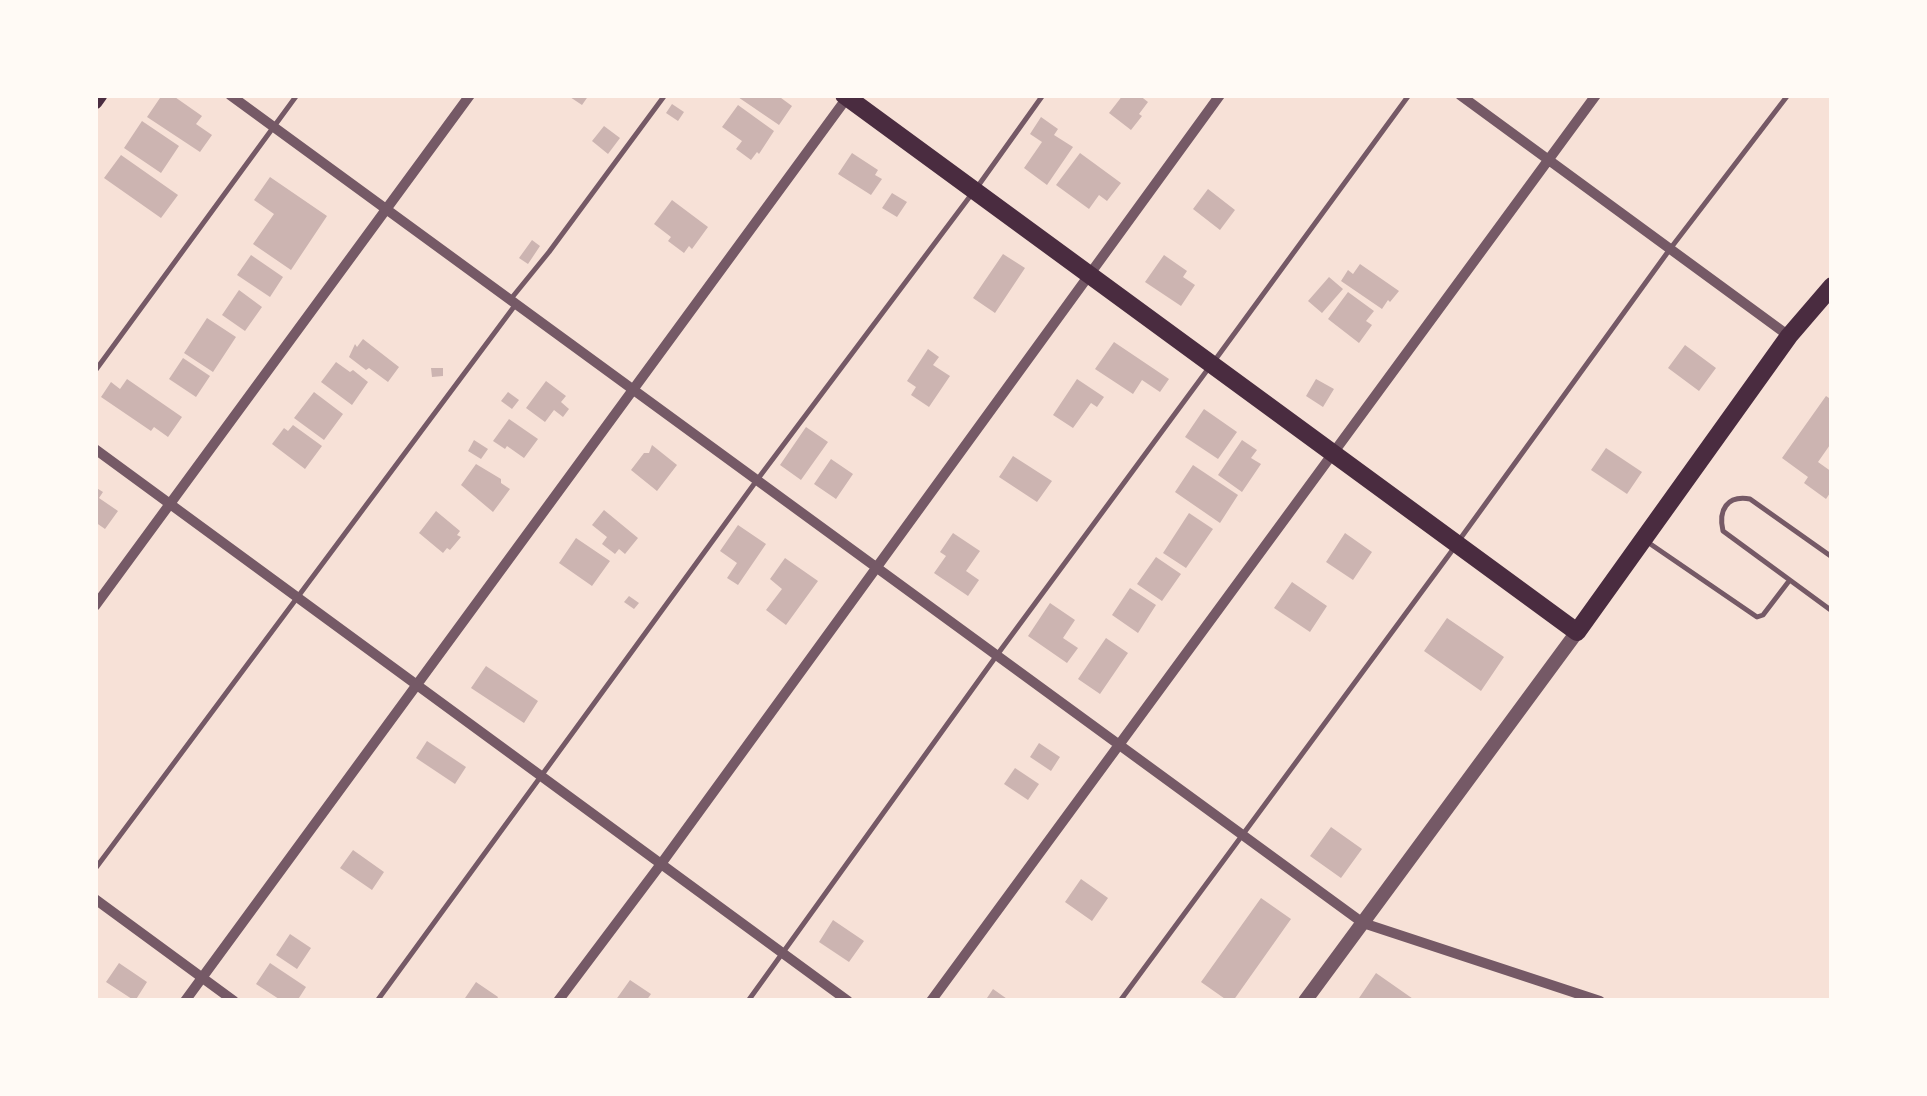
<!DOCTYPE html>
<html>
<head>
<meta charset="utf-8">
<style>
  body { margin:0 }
  #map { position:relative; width:1927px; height:1096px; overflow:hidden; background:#f7e1d7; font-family:Overpass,sans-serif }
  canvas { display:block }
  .frame { position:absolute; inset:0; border:98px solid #fffaf5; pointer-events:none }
</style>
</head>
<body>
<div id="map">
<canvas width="1927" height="1096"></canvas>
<div class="frame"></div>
</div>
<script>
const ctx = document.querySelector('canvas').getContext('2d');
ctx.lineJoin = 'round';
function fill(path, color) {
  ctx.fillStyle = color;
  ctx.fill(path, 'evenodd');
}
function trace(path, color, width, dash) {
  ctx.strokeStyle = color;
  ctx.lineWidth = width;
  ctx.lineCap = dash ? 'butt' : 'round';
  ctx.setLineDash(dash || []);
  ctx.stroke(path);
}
const building = new Path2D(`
  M162,95H172L202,116L196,124L212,135L200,152L147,117Z
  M567,95H589L582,105Z
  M735,95H777L792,106L779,125Z
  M1123,95H1139L1148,102L1139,114L1142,116L1131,130L1109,113Z
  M672,104L684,112L678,121L666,113Z
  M738,105L774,131L759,154L757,152L751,160L736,149L742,141L722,127Z
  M1041,117L1058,129L1054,135L1073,147L1047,185L1024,168L1042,142L1030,134Z
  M142,121L179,146L161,173L124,148Z
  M604,126L620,138L608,154L592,141Z
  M852,153L878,170L875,175L882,179L871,195L838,174Z
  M1080,153L1121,183L1107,201L1099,195L1089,209L1056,185Z
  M121,155L178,195L161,218L104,178Z
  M270,177L327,216L291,270L253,244L274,214L254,200Z
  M1208,189L1235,210L1220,230L1193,209Z
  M892,193L907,202L897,217L882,208Z
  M672,200L708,227L692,249L689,246L684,253L668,241L671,237L654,224Z
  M532,240L540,246L528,264L519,258Z
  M1003,254L1025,268L995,313L973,298Z
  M251,255L283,277L270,297L237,275Z
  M1164,255L1187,271L1183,277L1195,285L1181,306L1145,282Z
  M1360,264L1399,291L1390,302L1388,300L1382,309L1341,281L1348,270L1353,274Z
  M1329,277L1343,289L1322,313L1308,301Z
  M239,290L262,307L245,331L222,315Z
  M1348,292L1374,311L1366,321L1372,325L1359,343L1328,319Z
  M207,318L236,337L213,372L184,353Z
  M363,339L399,367L388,382L369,368L366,370L349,357L355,344L357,347Z
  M1114,342L1169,379L1160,392L1142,380L1133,394L1095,369Z
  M1685,345L1716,368L1699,391L1668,368Z
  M928,349L939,357L933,365L950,376L929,407L911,395L916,387L907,381Z
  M183,358L210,376L196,397L169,379Z
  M336,362L350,372L353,370L368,382L352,405L321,382Z
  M431,368H443V376L432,377Z
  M127,379L182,417L168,437L154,427L151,431L101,397L111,382L120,389Z
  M1077,379L1104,397L1097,407L1091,403L1073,428L1053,415Z
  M1316,379L1334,389L1323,407L1306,396Z
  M546,381L566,396L561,402L569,409L563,417L554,410L545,422L526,408Z
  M314,392L343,414L324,440L294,418Z
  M508,392L519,400L512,409L501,401Z
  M1826,396L1832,400V442L1818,462L1832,472V490L1826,499L1804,483L1808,477L1782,458Z
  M1204,409L1237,432L1218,459L1185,437Z
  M509,419L538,439L524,458L507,446L505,449L493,441Z
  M293,425L322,446L305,469L272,444L284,428L288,431Z
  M806,427L828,442L801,480L780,465Z
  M474,440L488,449L481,459L468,451Z
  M1242,440L1257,450L1251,458L1261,464L1242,492L1218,475Z
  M652,445L677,465L657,491L631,470L644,453H649Z
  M1606,448L1642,472L1627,494L1591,470Z
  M1013,456L1052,481L1037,502L999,477Z
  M831,459L853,474L836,499L814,484Z
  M476,464L501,479V483L510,489L493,512L461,485Z
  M1193,465L1238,495L1220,523L1175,492Z
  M95,487L103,492L99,498L118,511L105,529L95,522Z
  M604,510L638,538L625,554L619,549L615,554L602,544L607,537L592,525Z
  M436,511L460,531L457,535L461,537L450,550L447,548L443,553L419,533Z
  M1189,513L1213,529L1186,568L1163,553Z
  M738,525L766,544L738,585L727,578L737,563L720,551Z
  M953,533L980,551L966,571L979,580L968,596L934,573L946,556L940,552Z
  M1345,533L1372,552L1353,580L1326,562Z
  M576,538L610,561L592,586L559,563Z
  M1156,557L1181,574L1162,601L1137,584Z
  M785,558L818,581L786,625L766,610L782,589L770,579Z
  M1292,582L1327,606L1310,632L1274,608Z
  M1130,588L1156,605L1138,633L1112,615Z
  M629,596L639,603L634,609L624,602Z
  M1050,603L1075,620L1063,638L1078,648L1067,663L1028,636Z
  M1447,618L1504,657L1481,691L1424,651Z
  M1106,638L1128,653L1100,694L1078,679Z
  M486,666L538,701L524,723L471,688Z
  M427,741L466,767L455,784L416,758Z
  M1039,743L1060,757L1051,771L1030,757Z
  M1015,768L1039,784L1028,800L1004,784Z
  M1331,827L1362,849L1341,878L1310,856Z
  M353,850L384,872L372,890L340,868Z
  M1081,879L1108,898L1092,921L1065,902Z
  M1261,898L1291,919L1233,1001H1228L1201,982Z
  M833,920L864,941L849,962L819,942Z
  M290,934L311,948L297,969L276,955Z
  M119,963L147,982L135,1001L106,982Z
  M270,963L306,987L297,1001H282L256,984Z
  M1376,973L1416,1001H1357Z
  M630,980L651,994L646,1001H615Z
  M476,982L498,997L496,1001H463Z
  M993,989L1010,1001H985Z`);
const service = new Path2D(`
  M978,186L1043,95
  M510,300L549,252L665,95
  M1215,360L1409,95
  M95,371L297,95
  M1460,539L1670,249L1788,95
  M1646,541L1757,617L1763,615L1789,581
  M1832,557L1750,499C1727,495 1718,510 1723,531L1832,611
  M95,869L516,304
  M377,1001L757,480L971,195
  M748,1001L997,655L1208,369
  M1120,1001L1454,548`);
const minor = new Path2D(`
  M230,95L1363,923L1600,1001
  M1460,95L1789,336
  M95,449L848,1001
  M95,606L470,95
  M95,899L234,1001
  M185,1001L849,95
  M558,1001L661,864L1220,95
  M931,1001L1596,95`);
const tertiary = new Path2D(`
  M1305,1001L1577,632`);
const secondary = new Path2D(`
  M95,102L100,95`);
const primary = new Path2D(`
  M844,95L1577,632L1789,336L1832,286`);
fill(building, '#ccb4b1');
trace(service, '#755966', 5);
trace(minor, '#755966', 10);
trace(tertiary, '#755966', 14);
trace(secondary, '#4a2c40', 15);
trace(primary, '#4a2c40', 18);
</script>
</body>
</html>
